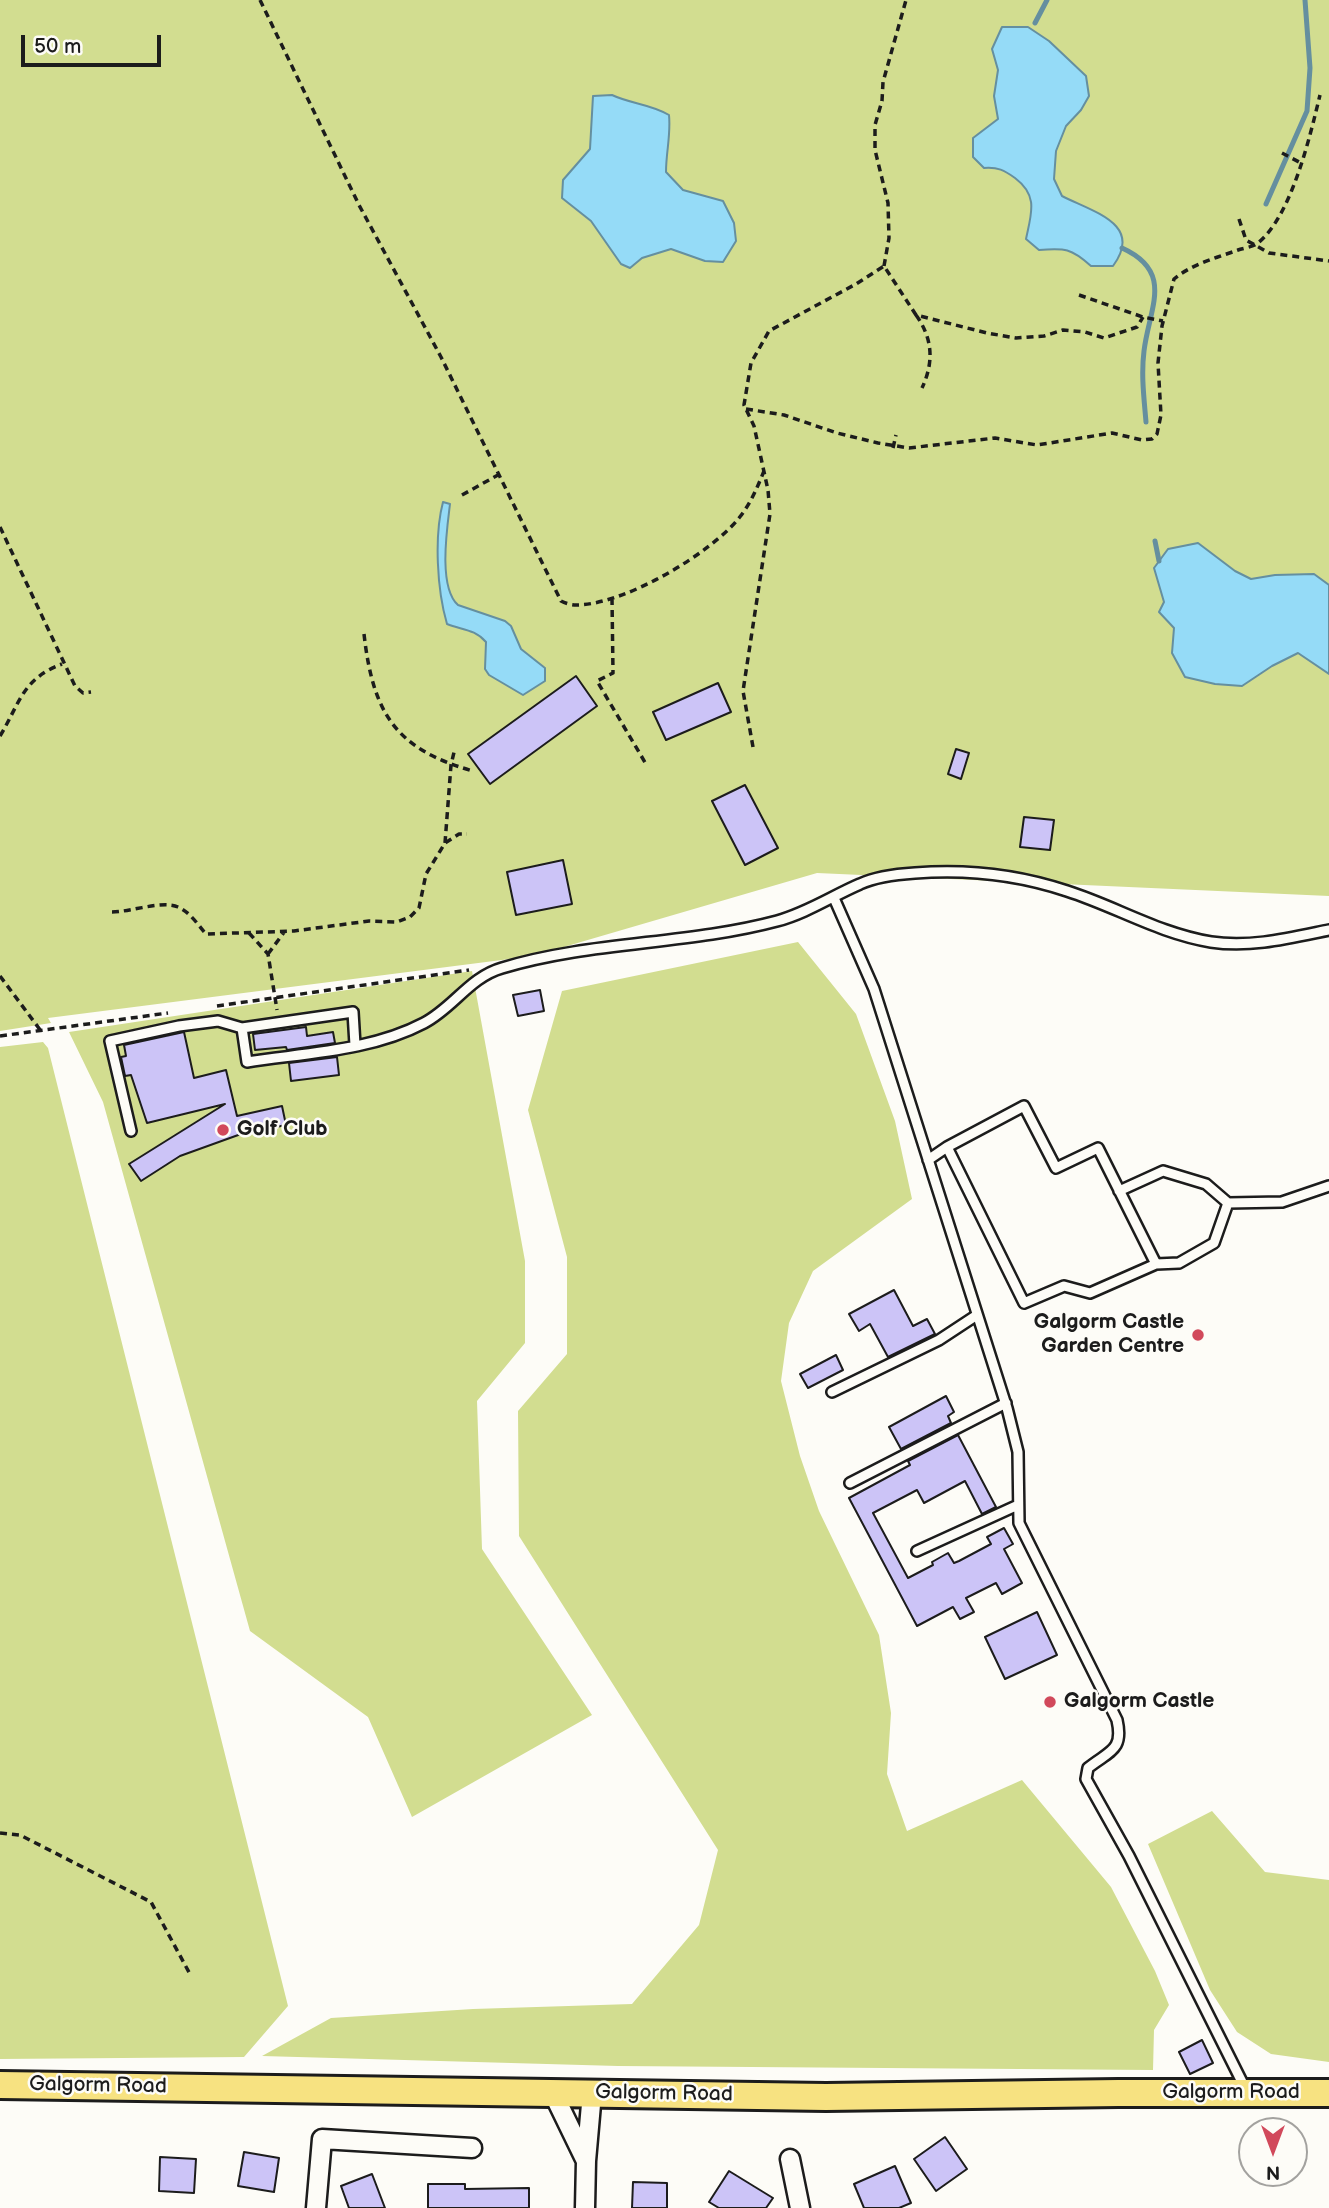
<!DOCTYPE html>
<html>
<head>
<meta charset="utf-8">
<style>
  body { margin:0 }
  #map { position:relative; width:1329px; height:2208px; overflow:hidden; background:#fdfcf7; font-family:"Balsamiq Sans",sans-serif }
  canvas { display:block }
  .north { position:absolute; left:1238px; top:2117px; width:70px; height:70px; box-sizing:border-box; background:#fdfcf7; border:2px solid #a3a29f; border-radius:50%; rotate:180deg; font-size:19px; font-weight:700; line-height:28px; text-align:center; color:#1c1c1c }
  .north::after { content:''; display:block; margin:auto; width:24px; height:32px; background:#d1495b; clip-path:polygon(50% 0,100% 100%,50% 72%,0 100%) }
  .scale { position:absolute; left:21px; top:35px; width:140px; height:32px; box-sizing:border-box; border:4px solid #1c1c1c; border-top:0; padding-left:9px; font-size:21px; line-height:24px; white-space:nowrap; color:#1c1c1c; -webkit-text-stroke:5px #fdfcf7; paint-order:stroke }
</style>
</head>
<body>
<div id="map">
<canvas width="1329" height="2208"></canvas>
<div class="north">N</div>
<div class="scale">50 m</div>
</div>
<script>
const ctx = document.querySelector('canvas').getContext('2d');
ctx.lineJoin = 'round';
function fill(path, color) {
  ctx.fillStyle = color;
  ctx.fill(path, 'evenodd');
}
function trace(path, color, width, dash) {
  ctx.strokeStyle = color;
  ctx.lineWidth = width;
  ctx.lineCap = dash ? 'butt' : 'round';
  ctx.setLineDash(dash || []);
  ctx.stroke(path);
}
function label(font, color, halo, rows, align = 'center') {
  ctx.font = font + ' "Balsamiq Sans",sans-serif';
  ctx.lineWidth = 5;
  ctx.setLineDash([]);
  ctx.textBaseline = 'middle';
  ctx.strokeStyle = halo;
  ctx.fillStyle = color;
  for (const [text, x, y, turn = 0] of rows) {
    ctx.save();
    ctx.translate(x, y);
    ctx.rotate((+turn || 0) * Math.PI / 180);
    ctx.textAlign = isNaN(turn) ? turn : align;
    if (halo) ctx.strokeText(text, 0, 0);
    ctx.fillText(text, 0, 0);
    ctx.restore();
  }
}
const green = new Path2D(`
  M0,0H1329V896L817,873L533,956L48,1018L51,1023L0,1031Z
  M798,942L856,1014L895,1121L912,1199L813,1271L789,1323L781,1381L800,1456L819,1511L879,1635L891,1713L887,1774L907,1831L1022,1780L1111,1887L1155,1971L1169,2005L1154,2030L1153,2070L618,2066L262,2056L331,2018L473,2009L632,2004L699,1925L718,1850L519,1536L518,1411L567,1354V1257L528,1110L562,991Z
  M472,971L525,1261V1343L477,1401L482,1549L592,1715L412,1817L368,1717L250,1631L103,1102L69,1032Z
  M43,1042L48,1048L288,2006L244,2057L0,2059V1047Z
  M1212,1811L1265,1872L1329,1880V2062L1271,2054L1237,2032L1210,1990L1148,1844Z`);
const water = new Path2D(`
  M1002,27H1028L1049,41L1086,76L1089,96L1081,110L1066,126L1056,151L1054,179L1062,196C1093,212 1144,224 1113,266H1091C1071,248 1065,248 1039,250L1026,239C1031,214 1039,196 1015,178C1004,170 998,167 984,168L973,157V138L998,119L994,96L998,70L992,49Z
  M612,95C631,104 651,104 669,115C671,135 666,152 666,172L683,190L723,201L734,223L736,241L723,262L705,261L671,249L642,258L630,268L621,264L591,221L562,198L563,180L590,149L593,96Z
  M443,502L450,504C447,529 438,587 458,605L505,621L511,626L521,649L545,668V681L523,695L489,675L485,669L486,642C475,629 462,630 447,624C437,590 434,536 443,502Z
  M1198,543L1235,571L1251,579L1275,575L1314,574L1329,585V674L1298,653L1272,666L1242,686L1215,684L1185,677L1172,653L1174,628L1159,612L1164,602L1154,568L1168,549Z`);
const stream = new Path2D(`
  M1035,23L1047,0
  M1266,204L1307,111L1310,68L1305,0
  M1122,248C1175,272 1149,308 1144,351C1141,375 1144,398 1146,422
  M1155,541L1159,561`);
const building = new Path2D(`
  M576,676L597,706L490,784L468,754Z
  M718,683L731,712L666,740L653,712Z
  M956,749L969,753L961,779L948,774Z
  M745,785L778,848L745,865L712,801Z
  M1024,817L1054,820L1050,850L1020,847Z
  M563,860L572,904L516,915L507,872Z
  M540,990L544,1011L518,1016L513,995Z
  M306,1027L307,1036L333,1032L335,1043L287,1050L286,1047L255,1050L253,1034Z
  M184,1032L194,1078L226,1070L237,1116L282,1106L286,1125L241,1134L180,1156L141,1181L129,1164L225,1104L147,1123L131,1075L125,1076L121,1057L126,1056L124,1045Z
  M337,1057L339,1075L291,1081L289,1063Z
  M894,1290L913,1326L927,1319L935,1334L888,1357L870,1324L859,1331L849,1314Z
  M836,1355L843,1370L808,1388L800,1374Z
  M946,1396L954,1412L948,1416L951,1423L901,1449L889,1427Z
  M958,1435L996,1507L982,1514L965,1481L924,1503L917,1490L873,1513L908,1578L933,1565L932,1562L948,1553L954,1563L959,1561L991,1544L987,1537L1004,1528L1013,1544L1004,1549L1022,1583L1002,1594L996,1583L966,1598L974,1612L960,1619L953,1607L917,1626L849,1498L910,1465L908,1461Z
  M1037,1612L1057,1655L1005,1679L985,1637Z
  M1202,2040L1213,2063L1190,2074L1179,2052Z
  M945,2137L967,2169L936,2191L914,2159Z
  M244,2152L279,2158L274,2192L238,2186Z
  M160,2157L196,2159L194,2193L159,2191Z
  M895,2166L911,2203L899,2208H864L854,2184Z
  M729,2171L773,2198L766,2208H719L709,2202Z
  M372,2174L385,2208H349L341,2186Z
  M633,2182L667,2183V2208H632Z
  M428,2184H465V2189L529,2188V2208H428Z`);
const path = new Path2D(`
  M260,0L359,205L441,357L561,601C565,603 571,605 576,605C624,605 710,554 739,518C751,503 757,488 764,471
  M1282,153L1301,163
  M1239,219L1246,240L1269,253L1329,261
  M884,266L889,238L888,203L875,150V125L882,101L883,82L906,0
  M1079,295L1143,317L1163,321
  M916,315C933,339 934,362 922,388
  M746,409L784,415L837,433L878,443L909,448L995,438L1037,445L1112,433L1142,440L1152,439L1157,434L1161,415L1158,363L1162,326L1174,279C1192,264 1216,258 1238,250C1244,248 1253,247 1258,243C1292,215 1310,136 1320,95
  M893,448L896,435
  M462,495L498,475
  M0,527L75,686L83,693L91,692
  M612,598L613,673L597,681L646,764
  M364,634C373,713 395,749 473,771
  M0,736C20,703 22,679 62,664
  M753,747L743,691L770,514L768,490L754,426L744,405L751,363L769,331L856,284L884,266L916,315L987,333L1016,338L1044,336L1063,330L1085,332L1104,338L1137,327L1143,317
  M445,843L451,765L455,748
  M112,912C130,912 163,900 178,907C190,912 198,925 206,934L294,931L369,921L397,922L410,917L419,908L426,874L445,843L459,834H467
  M249,933L268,954L277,1010
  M268,954L285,931
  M0,976L41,1031
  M217,1006L469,970
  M0,1036L168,1013
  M0,1833L20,1835L151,1902L191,1976`);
const lane = new Path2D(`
  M834,898L874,989L1007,1408L1018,1452L1019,1523L1117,1720C1124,1751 1109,1751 1088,1768L1086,1779L1129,1856L1245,2088
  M242,1028L353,1012L355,1045
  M131,1131L110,1041L179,1026L218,1021L242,1028L247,1062C305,1053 371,1051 424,1023C453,1008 470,977 502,968C591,941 687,945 777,921C807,913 832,896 860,884C875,877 899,874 915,873C966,869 1019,875 1067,891C1117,907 1158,933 1211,942C1251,948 1290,938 1329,930
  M947,1147L1024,1303L1064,1286L1090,1293L1156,1264
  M928,1160L947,1147L1024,1106L1056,1168L1098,1148L1156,1264L1179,1263L1214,1243L1228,1203L1282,1202L1329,1186
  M1119,1191L1163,1171L1206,1184L1228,1203
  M832,1392L939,1340L977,1315
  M850,1483L1006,1403
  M917,1551L1018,1505`);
const street = new Path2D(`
  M553,2093L586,2161
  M790,2159L800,2208
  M316,2208L322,2139L472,2148
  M585,2208L586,2161L592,2093`);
const primary = new Path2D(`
  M0,2085L826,2097L1118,2093H1329`);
const markers = [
  [223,1130,7,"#d1495b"],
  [1198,1335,7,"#d1495b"],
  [1050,1702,7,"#d1495b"]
];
const poiNames = [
  ["Golf Club",237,1130],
  ["Galgorm Castle",1184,1323,"right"],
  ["Garden Centre",1184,1347,"right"],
  ["Galgorm Castle",1064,1702]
];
const streetNames = [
  ["Galgorm Road",98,2086,1],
  ["Galgorm Road",1231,2093],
  ["Galgorm Road",664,2094,1]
];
fill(green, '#d2dd90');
fill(water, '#95dbf7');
trace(water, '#658f9f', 2);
trace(stream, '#658f9f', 5);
fill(building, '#ccc4f7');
trace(building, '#1c1c1c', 2);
trace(lane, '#1c1c1c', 14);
trace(street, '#1c1c1c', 23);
trace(primary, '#1c1c1c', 32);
trace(path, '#1c1c1c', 3.5, [7, 5]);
trace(lane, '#fdfcf7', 9);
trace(street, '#fdfcf7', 18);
trace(primary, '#f7e281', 26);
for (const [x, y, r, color] of markers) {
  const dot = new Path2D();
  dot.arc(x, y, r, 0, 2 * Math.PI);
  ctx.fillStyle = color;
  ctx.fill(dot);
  trace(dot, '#fdfcf7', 2.5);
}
label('bold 21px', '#1c1c1c', '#fdfcf7', poiNames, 'left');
label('21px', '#1c1c1c', '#fdfcf7', streetNames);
</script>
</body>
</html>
